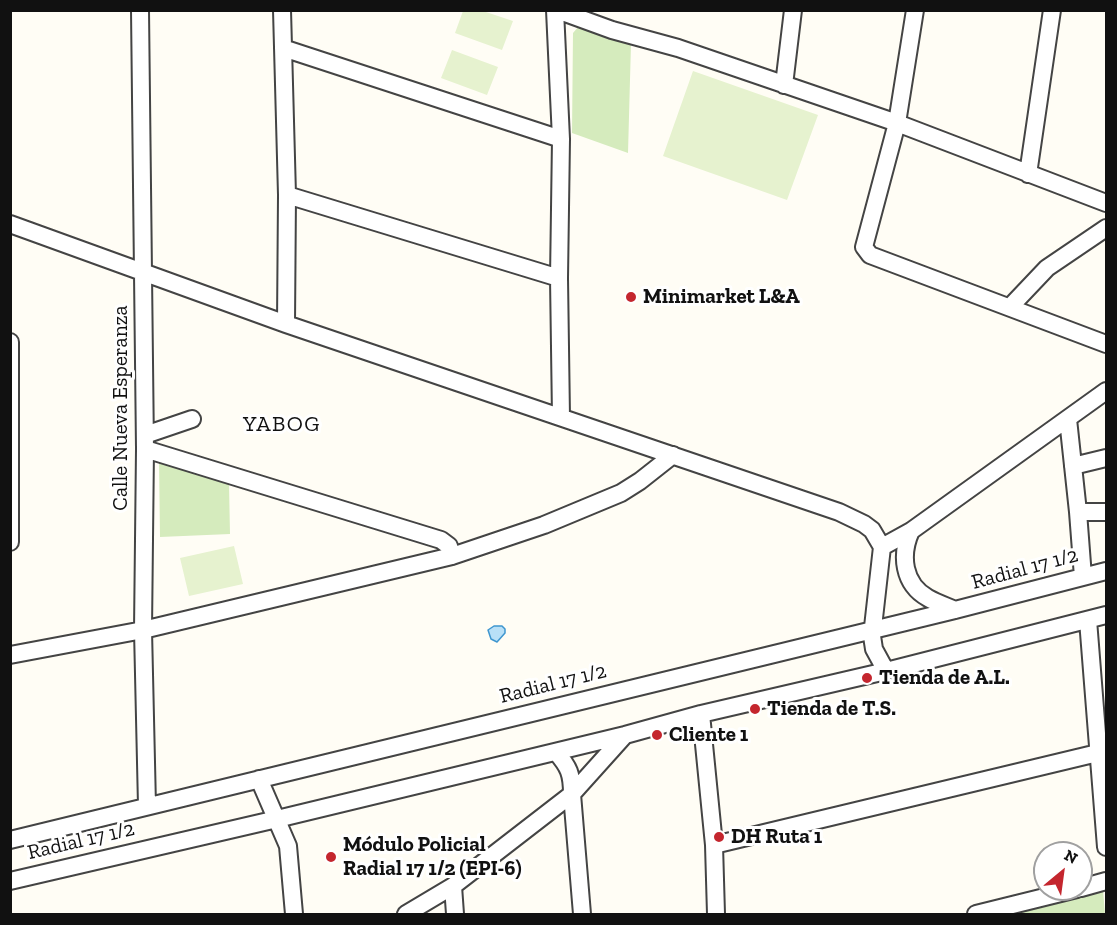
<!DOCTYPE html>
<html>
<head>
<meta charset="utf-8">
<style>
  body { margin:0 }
  #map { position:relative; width:1117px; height:925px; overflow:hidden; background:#fffdf5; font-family:"Zilla Slab",serif }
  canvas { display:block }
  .frame { position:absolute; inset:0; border:12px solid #111; pointer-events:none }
  .north { position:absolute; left:1033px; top:841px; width:60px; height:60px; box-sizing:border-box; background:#fff; border:2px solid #a0a0a0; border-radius:50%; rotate:29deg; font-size:16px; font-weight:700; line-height:24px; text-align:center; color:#111 }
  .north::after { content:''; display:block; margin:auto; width:21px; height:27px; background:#c4262e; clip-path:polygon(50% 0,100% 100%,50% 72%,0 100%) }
</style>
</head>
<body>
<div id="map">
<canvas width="1117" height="925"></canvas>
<div class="frame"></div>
<div class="north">N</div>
</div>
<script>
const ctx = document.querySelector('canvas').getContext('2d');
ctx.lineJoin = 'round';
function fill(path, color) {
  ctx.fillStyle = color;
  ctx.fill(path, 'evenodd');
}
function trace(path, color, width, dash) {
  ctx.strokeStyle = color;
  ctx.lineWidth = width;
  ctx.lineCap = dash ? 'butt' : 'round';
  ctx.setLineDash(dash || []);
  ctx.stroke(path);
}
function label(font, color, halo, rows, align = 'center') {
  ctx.font = font + ' "Zilla Slab",serif';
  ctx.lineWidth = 6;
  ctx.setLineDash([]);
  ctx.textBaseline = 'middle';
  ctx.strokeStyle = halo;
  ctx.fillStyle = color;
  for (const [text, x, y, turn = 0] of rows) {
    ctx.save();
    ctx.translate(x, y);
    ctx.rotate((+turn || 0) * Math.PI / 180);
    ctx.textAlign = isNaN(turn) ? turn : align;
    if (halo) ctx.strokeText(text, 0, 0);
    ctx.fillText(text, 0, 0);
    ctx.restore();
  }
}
const green = new Path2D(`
  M579,26L631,43L628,153L572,133L573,33Z
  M159,462L229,484L230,534L160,537Z
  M1103,890L1105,914H1002Z`);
const pitch = new Path2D(`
  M463,11H483L513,21L502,50L455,33Z
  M452,50L498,67L487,95L441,78Z
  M693,71L818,115L787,200L663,156Z
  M234,546L243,584L189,596L180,558Z`);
const water = new Path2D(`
  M494,626H502L505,629V633L497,642L491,639L488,630Z`);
const minor = new Path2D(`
  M140,10L145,449L143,630L147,806
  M282,10L287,195L286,324
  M555,10L561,139L559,278L561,417
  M557,10L612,30L678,48L897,123L1106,203
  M915,10L897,123L864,247L870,255L1106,344
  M283,48L561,139
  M784,85L793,10
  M1028,174L1052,10
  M287,195L559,278
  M10,224L286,324L839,512L864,524L872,530L882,547L872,636L874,649L886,671
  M1010,307L1047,268L1106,228
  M10,342V542
  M1068,419L1078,512L1083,577
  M145,435L192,419
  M145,449L441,540L449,546L452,556
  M1073,466L1106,458
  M1078,512H1106
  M911,531C900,555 903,584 928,598C937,603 946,606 955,610
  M882,547L911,531L1106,391
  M1088,620L1106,847
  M10,655L143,630L452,556L544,525L621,493L640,481L673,455
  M701,714L714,845L716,914
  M556,752C569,767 572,774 572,794L582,914
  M259,779L288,846L294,914
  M10,840L955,610L1106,571
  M714,845L1106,751
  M10,881L277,819L625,735L701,714L886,671L1106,615
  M453,886L455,914
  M1081,888L1106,881
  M406,914L453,886L572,794L625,735
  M976,914L1077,889`);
const markers = [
  [631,297,6,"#c4262e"],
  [867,678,6,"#c4262e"],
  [755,709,6,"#c4262e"],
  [657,735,6,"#c4262e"],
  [719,837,6,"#c4262e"],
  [331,857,6,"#c4262e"]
];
const poiNames = [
  ["Minimarket L&A",643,297],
  ["Tienda de A.L.",879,678],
  ["Tienda de T.S.",767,709],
  ["Cliente 1",669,735],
  ["DH Ruta 1",731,837],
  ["Módulo Policial",343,845],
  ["Radial 17 1/2 (EPI-6)",343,869]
];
const streetNames = [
  ["Calle Nueva Esperanza",121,408,-90],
  ["Radial 17 1/2",1025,569,-15],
  ["Radial 17 1/2",553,684,-14],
  ["Radial 17 1/2",81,841,-13]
];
const neighbourhoodNames = [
  ["YABOG",282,425]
];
fill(green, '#d5ebbd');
fill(pitch, '#e6f2cf');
fill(water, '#b9e0f7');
trace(water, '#3f96cf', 1.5);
trace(minor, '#444', 20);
trace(minor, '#fff', 16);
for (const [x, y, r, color] of markers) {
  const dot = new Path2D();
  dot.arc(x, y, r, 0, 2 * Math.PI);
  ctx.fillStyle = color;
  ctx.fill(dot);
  trace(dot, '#fff', 2);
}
label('bold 21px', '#111', '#fff', poiNames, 'left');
label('21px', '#111', '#fff', streetNames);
ctx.letterSpacing = '1.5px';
label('22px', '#111', '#fff', neighbourhoodNames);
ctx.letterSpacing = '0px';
</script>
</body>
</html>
